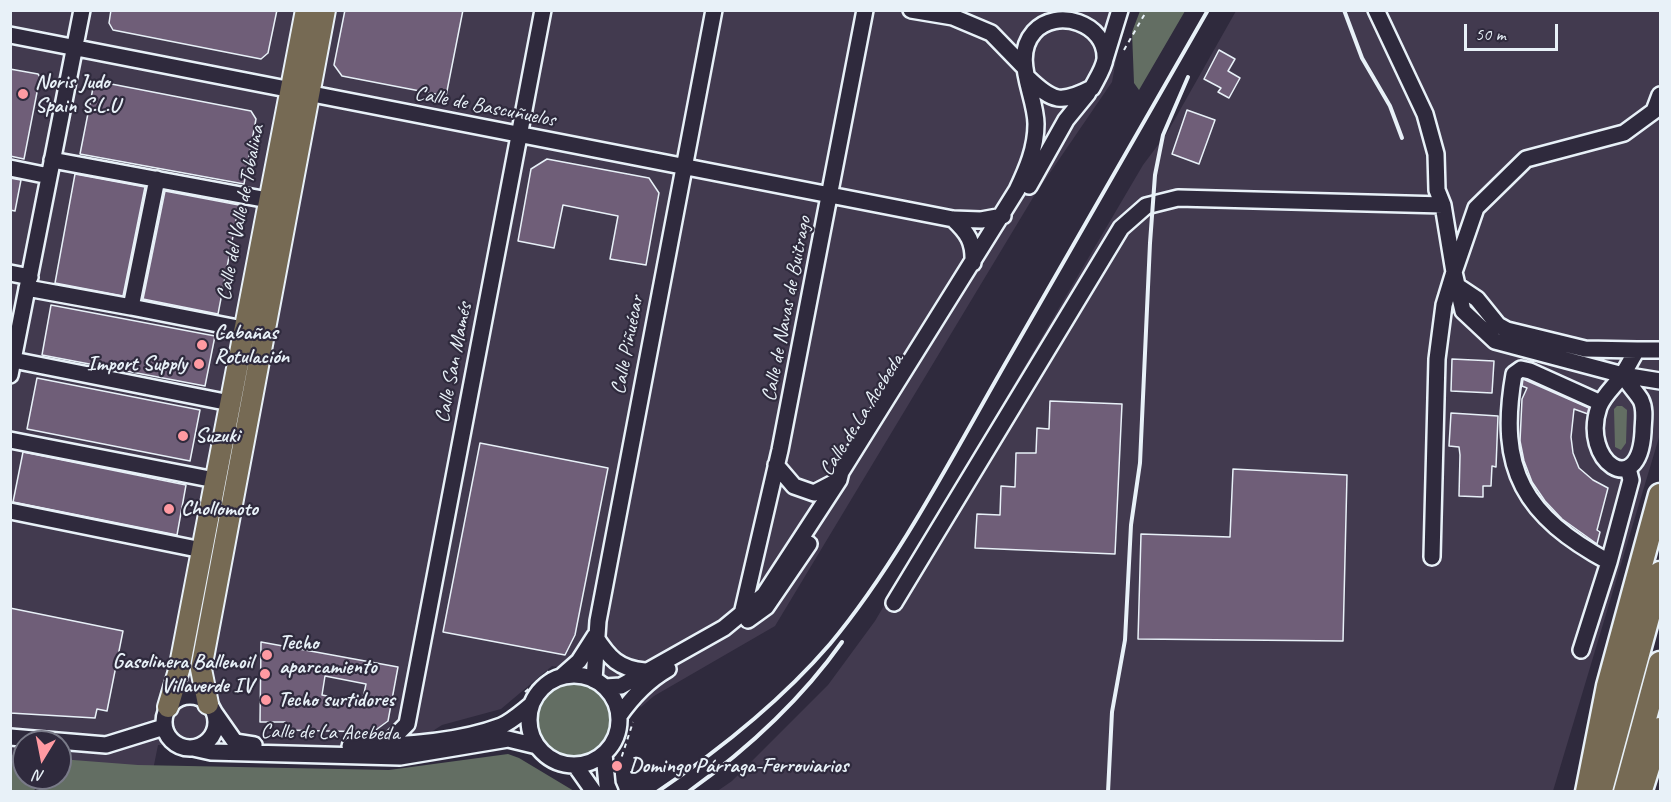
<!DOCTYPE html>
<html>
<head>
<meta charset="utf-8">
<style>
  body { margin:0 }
  #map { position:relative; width:1671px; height:802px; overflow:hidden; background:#2f2a3d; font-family:Caveat,sans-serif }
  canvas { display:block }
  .frame { position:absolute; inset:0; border:12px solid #e8f1f8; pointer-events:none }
  .north { position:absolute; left:12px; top:730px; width:60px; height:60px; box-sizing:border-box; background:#2f2a3d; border:2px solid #797a88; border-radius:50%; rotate:190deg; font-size:16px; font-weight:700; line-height:24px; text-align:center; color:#e8f1f8 }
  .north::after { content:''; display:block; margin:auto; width:21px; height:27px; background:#ff9aa2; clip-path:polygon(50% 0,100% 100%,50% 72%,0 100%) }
  .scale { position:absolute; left:1464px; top:24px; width:94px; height:27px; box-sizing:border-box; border:3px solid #e8f1f8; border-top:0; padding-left:8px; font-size:18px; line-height:21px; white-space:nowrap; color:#e8f1f8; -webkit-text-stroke:4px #2f2a3d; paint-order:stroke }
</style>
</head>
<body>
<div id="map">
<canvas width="1671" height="802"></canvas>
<div class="frame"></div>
<div class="north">N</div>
<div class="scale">50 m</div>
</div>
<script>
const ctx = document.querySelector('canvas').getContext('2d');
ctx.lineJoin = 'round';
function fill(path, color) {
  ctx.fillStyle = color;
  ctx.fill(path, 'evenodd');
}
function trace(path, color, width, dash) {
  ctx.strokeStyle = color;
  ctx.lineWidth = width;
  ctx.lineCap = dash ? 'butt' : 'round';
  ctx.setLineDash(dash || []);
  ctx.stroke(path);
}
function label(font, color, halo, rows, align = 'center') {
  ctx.font = font + ' Caveat,sans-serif';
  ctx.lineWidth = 4.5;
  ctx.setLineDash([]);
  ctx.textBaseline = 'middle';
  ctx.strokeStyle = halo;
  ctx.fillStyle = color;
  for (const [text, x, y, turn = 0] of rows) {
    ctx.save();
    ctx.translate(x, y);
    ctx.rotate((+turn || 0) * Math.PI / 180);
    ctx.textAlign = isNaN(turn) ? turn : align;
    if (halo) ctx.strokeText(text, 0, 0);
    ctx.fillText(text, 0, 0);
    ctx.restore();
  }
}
const built = new Path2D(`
  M11,11H1125L1112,82L1034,196L775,626L654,696L641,707L604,675L552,666L501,709L442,725L399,753L158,745L149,790L60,770V742H24V762L11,759Z
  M1236,11H1660V434L1553,791L716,792L732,781L828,685L875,621L1143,165L1167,133Z`);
const green = new Path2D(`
  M1140,11H1185L1139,90L1134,83L1132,32Z
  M1617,406H1622L1627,410L1626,443L1621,450L1615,447L1614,409Z
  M537 720a37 37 0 1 1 74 0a37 37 0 1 1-74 0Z
  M508,754L519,758L574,791L53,792L35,789L34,791H11V755L24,756V778H60V759L138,765L389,770Z`);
const building = new Path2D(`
  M111,10H277L268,53L261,59L113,30L109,23Z
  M345,10H463L446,96L342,76L334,65Z
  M1219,50L1235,59L1228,71L1240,78L1229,98L1218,92L1221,88L1204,79Z
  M10,69L38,74L40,77L24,159L10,156Z
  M101,82L251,111L256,119L244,184L80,154L93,88Z
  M1187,110L1215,120L1199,164L1172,154Z
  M547,159L649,178L659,193L646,265L610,259L618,216L563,205L554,248L518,241L531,169Z
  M75,174L145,187L123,296L55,283Z
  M10,178L21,180L15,211L10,210Z
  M165,191L239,205L218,314L143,299Z
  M51,305L215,336L205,386L42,355Z
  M1452,359L1494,361L1492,393L1451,391Z
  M37,378L200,410L190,461L27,429Z
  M1523,379L1589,408L1588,414L1574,409L1571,437L1573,453L1579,468L1593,480L1608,488L1597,530L1600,532L1597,544L1562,519L1545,501L1532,482L1524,461L1520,441L1522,399L1527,388L1522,386Z
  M1050,401L1122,404L1115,554L975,548L977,514L1000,515L1001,486L1015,487L1016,453H1036L1037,428L1049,429Z
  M1451,413L1498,416L1496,467L1492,466L1491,486H1483V497L1459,496L1460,455L1459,447L1449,446Z
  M480,443L608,468L575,635L565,655L443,632Z
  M23,452L186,485L177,535L13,502Z
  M1233,469L1347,475L1343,641L1138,639L1141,534L1230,537Z
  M10,608L123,631L107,711L97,709L95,718L10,713Z
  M261,642L398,667L388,721L373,732L284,730L285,722H260ZM325,676L366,684L362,703L322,695Z`);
const path = new Path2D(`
  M1124,50L1147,10
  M525,692L550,670
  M619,765L633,722`);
const minor = new Path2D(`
  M911,10L953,17L991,33L1024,67
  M10,35L953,219L981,220L1003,216
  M1105,59L1120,10
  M1660,95L1654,111L1624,133L1526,159L1476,208L1454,272L1463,311L1495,341L1623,375L1660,381
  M52,160L268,200
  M10,168L49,176
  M1029,186L1066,120L1088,93
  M953,219C968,233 974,242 973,263
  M10,273L30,277
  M1459,287L1477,299L1498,325L1507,330L1585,349L1637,350
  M27,288L131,307L157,179
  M131,307L243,329
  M13,360L230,403
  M10,375L82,10
  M1623,375C1628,384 1637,393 1641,400C1646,410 1643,422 1643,432C1639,502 1580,461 1599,407C1604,394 1616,385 1623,374C1628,366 1632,358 1637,350H1660
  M1601,403L1530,371L1521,369L1514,374C1497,470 1524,516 1609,562L1631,480L1628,468
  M10,440L215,480
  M776,465L794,486L814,493L839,480
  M10,511L202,550
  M1432,557L1437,359L1444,305L1454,272L1443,205
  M894,603L1121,228L1146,206L1178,198L1443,205L1437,190L1436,154L1425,114L1376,10
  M742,614L780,450L865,10
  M748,620L766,607L809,544
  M595,636C609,658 619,669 645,671
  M1581,650L1609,562
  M529 720a45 45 0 1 1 90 0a45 45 0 1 1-90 0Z
  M562,676L579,661L595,636
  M594,680L598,621L714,10
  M605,687L621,686L724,628L764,595L839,480L841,472L1017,190C1027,169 1036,148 1036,124C1036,95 1011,58 1034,32C1056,7 1107,23 1105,59C1104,68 1096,80 1092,88C1061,104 1053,102 1028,78
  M164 722a26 26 0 1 1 52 0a26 26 0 1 1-52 0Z
  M214,712L235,742L254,745
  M619,716C633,696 647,681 668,669
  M10,737L106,745L164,727
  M350,746C398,746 456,743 501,726C511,722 522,712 531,705
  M385,746L407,724L543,10
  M193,748L211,752L400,757L508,739L537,746
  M604,754L607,785L610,792
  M575,765L594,792`);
const major = new Path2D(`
  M208,704L201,669L325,10
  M168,707L179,670L306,10`);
const highway = new Path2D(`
  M1601,790L1660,573
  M1641,790L1660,729
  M1587,792L1608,686L1660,495
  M1625,792L1660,663`);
const rail = new Path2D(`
  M1344,10L1362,58L1390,106L1402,138
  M657,792C721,749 780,702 830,644C900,560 957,447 1012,352C1077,238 1142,124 1208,10
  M688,792C745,751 801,700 842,642
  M1108,792L1112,712L1125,640L1131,525L1140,463L1150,243L1155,175L1163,135L1188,77`);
const markers = [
  [23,94,6,"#ff9aa2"],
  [202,345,6,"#ff9aa2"],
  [199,364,6,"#ff9aa2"],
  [183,436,6,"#ff9aa2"],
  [169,509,6,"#ff9aa2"],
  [267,655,6,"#ff9aa2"],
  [265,674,6,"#ff9aa2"],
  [266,700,6,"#ff9aa2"],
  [617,766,6,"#ff9aa2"]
];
const poiNames = [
  ["Noris Judo",35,82],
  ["Spain S.L.U",35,106],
  ["Cabañas",214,333],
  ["Rotulación",214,357],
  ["Import Supply",187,364,"right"],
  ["Suzuki",195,436],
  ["Chollomoto",181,509],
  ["Techo",279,643],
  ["aparcamiento",279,667],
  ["Gasolinera Ballenoil",253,662,"right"],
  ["Villaverde IV",253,686,"right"],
  ["Techo surtidores",278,700],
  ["Domingo Párraga-Ferroviarios",629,766]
];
const streetNames = [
  ["Calle de Bascuñuelos",485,107,11],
  ["Calle del Valle de Tobalina",241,213,-79],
  ["Calle de Navas de Buitrago",787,309,-79],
  ["Calle Piñuécar",628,345,-79],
  ["Calle San Mamés",454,363,-79],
  ["Calle de La Acebeda",862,415,-58],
  ["Calle de La Acebeda",330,733,1]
];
fill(built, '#423a4f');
fill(green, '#636e63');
fill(building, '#6f5e78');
trace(building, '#e8f1f8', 1.5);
trace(minor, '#e8f1f8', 20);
trace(major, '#e8f1f8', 24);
trace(highway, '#e8f1f8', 27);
trace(path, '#e8f1f8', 2, [4.5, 4.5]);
trace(minor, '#2f2a3d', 15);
trace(major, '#766a54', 20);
trace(highway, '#766a54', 22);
trace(rail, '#e8f1f8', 4);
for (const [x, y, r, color] of markers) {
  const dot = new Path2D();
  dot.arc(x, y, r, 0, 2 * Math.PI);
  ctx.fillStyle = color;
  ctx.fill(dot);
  trace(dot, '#2f2a3d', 2);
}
label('bold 21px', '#e8f1f8', '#2f2a3d', poiNames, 'left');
label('21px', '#e8f1f8', '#2f2a3d', streetNames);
</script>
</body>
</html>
